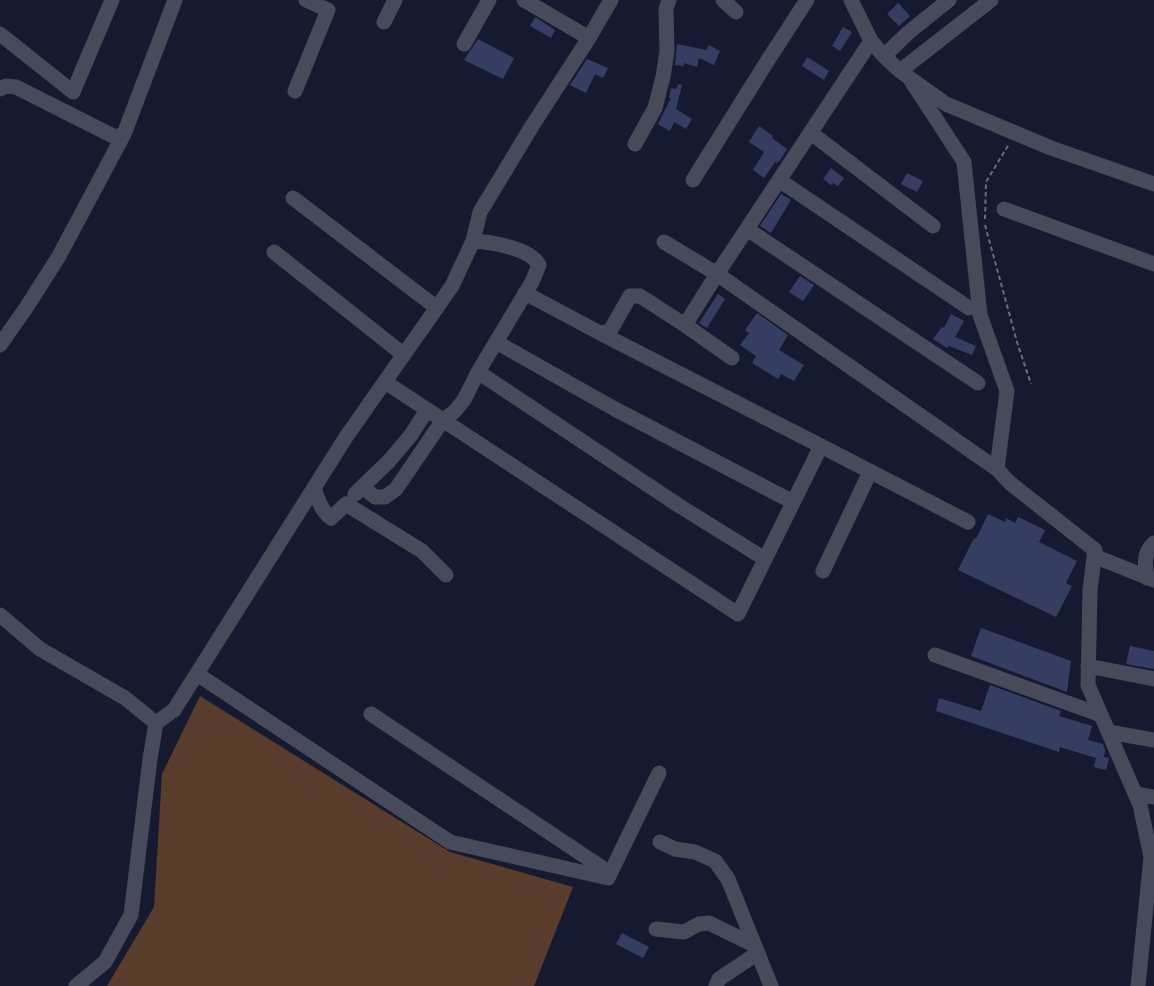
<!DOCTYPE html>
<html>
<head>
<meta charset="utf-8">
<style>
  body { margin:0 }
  canvas { display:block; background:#161a30 }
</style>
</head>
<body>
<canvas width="1154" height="986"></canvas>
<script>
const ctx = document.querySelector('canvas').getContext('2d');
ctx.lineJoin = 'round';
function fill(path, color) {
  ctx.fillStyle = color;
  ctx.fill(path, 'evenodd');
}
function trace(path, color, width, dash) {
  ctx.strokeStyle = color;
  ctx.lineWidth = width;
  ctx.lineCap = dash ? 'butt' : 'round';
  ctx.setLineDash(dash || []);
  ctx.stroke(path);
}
const green = new Path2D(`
  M200,696L450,852L573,887L534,986H107L154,907L162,774Z`);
const building = new Path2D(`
  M898,3L910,16L899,26L887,14Z
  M535,17L555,30L551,38L530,26Z
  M843,27L852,32L840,51L832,46Z
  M478,39L514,58L503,79L464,60Z
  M677,44L706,50L709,45L720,51L714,65L699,58L697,67L684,63V66L675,65Z
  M807,57L829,71L824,80L802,66Z
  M587,59L608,68L603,78L595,74L586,93L570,85Z
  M678,84L682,85L676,109L692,119L686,129L674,122L670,131L658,124L671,98H669L671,88L676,89Z
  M759,126L773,136L772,138L787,149L779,162L778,161L777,164L775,162L764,178L753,170L764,152L749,142Z
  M831,168L844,178L838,186L833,183L831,185L823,179Z
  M907,173L923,181L917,192L901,184Z
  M781,194L791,200L771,233L760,226Z
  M800,276L814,285L803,301L789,292Z
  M718,294L725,299L707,328L699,323Z
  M757,313L788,335L779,350L804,365L794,381L781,374L778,379L752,363L756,356L740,345L749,333L745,330Z
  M951,314L964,321L955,337L976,346L972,355L949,346L947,348L933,339L942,327L944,328Z
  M988,514L1005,522L1006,518L1015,523L1018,517L1045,530L1039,542L1077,561L1066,583L1072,586L1056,617L958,570L974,538L976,539Z
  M981,628L1071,661L1067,692L971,656Z
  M1130,646L1154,651V669L1126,664Z
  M990,685L1061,711L1059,716L1092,726L1088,740L1103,744L1105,750L1104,757L1109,758L1106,770L1094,767L1096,758L1060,747L1059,752L936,711L939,698L981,711Z
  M622,933L649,947L643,958L616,944Z`);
const path = new Path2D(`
  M985,219L986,182L1009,144
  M985,225L1017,342L1031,384`);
const minor = new Path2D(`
  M524,0L589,38
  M723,0L736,12
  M851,0L871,41L884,56L900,71L946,104L1051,148L1154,184
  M384,22L395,0
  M0,34L73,92L112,0
  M464,44L489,0
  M884,56L909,32L949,0
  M900,71L991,0
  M910,79L964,162L980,315L1007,391L997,469
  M0,89L6,86L16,87L115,137L124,134L175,0
  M295,91L328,10L306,0
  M811,133L933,226
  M635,144L655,108L663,77L667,51L666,9L669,0
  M693,180L768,60L807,0
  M779,180L969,308
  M293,198L437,308
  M1004,209L1154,264
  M747,229L978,383
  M664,242L717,274L997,469L1010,483L1095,550L1090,590L1088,685L1140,805L1151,857L1138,986
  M274,252L404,355
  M525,293L600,333L610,331L630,296H640L685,325L732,358
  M685,325L717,274L871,41
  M496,342L613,408L793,502
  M0,345L26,308L59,256L124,134
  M478,372L678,505L765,559
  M385,382L738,614L821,446L600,333
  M821,446L968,522
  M363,487L375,497H385L396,489L443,420L454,412L464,400L478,372L532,282L539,265C530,248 491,242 473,241
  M314,488C318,499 321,511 331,518L346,504L422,551L446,575
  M355,494L389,461L411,435L427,410
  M1094,556L1154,580
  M823,571L870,472
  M1147,578C1145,564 1143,553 1154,543
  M0,615L40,649L125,698L156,723L150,759L131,915L105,962L76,986
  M935,655L1101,715
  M1088,666L1154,679
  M197,674L450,842L608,878L659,773
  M371,714L610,873
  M156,723L174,710L346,437L452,286L473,241L480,212L532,126L589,38L611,0
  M1109,732L1154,740
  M1135,794L1154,797
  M660,842L675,849L695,852L715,861L728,879L771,986
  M656,929L684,932L699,924L709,923L754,945
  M716,986L719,979L758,953`);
fill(green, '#593c2b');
fill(building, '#363d62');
trace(path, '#686c7f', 2, [4.5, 3]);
trace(minor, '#464a5b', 15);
</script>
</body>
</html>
